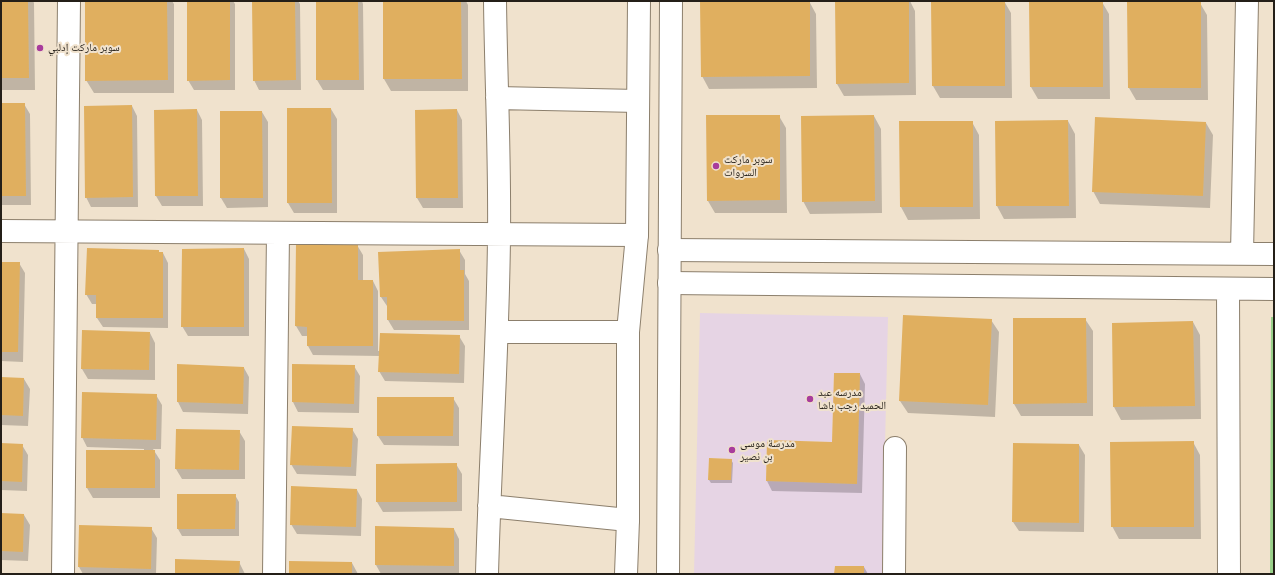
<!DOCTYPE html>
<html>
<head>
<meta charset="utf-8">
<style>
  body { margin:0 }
  #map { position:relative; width:1275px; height:575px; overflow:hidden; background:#f0e2cd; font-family:Helvetica,sans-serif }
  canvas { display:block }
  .frame { position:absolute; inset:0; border:2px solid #241f18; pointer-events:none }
</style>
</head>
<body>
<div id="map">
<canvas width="1275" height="575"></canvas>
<div class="frame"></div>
</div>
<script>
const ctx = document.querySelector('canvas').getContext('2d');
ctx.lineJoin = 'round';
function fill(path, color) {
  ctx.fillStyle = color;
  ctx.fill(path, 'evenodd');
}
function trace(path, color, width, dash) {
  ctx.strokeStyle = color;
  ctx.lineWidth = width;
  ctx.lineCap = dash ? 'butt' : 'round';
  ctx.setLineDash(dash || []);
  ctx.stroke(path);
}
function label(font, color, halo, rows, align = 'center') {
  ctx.font = font + ' Helvetica,"Noto Naskh Arabic",sans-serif';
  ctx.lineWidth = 4;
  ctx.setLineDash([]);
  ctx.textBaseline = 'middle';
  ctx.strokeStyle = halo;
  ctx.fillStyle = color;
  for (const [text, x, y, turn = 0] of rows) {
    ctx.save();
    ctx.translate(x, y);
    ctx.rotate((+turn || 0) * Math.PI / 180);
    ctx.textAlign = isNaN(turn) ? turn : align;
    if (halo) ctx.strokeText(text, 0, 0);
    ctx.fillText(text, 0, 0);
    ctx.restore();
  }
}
const education = new Path2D(`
  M700,313L888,317L882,574H864V566H835L834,574H694ZM834,373L860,374L857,484L766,481L767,440L832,442ZM709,458L731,459V480H708Z`);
const green = new Path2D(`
  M1271,317H1274V574H1270Z`);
const shadow = new Path2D(`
  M1,1H33L34,3L35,90H1Z
  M86,1H172L174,4V93H94L86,80Z
  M188,1H233L235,4V90H194L188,80Z
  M253,1H298L300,4L301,90H259L254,80Z
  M317,1H362L363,4L364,90H323L317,80Z
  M384,1H466L468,5V91H391L384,79Z
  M809,1L816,14L817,88L709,89L702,76Z
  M836,1H910L915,11L916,95L844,96L837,84Z
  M1004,1L1011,13L1012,98H940L933,86Z
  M1102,2L1109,14L1110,99H1038L1031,87Z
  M1200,3L1207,15L1208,100H1136L1129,88Z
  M1,104H24L30,114L31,205H1Z
  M132,106L137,116L138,207H91L86,197Z
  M331,109L337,119V213H294L288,203Z
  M197,110L202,120L203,206H162L156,196L155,111Z
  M457,110L462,120L463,208H423L417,198Z
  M262,112L268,122V207L227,208L221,198Z
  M779,116L786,128L787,213H715L708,201Z
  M874,116L881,129L882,213L810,214L803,201Z
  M1068,121L1075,134L1076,218L1004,219L997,206L996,122Z
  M900,122H972L979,135L980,219L908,220L901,207Z
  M1206,123L1213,135L1210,208L1100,204L1093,191Z
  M297,244L357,245L363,255V281H373L378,291V351L459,336L465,346L464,383L385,381L379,371L380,356L313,355L308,346V336H302L296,326Z
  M244,249L249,259V336H188L182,326Z
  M459,250L465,260V274L469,281V330H394L388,320V306H387L381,297Z
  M159,253H163L168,263V328L103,327L97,318V304H92L86,294Z
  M1,263H19L25,273L23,362L1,361Z
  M1085,319L1093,331V416H1021L1014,404Z
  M991,320L999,332L995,417L908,413L900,401Z
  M1193,322L1200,335L1201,419L1121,420L1114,407L1113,324Z
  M150,333L155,343V380L88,379L82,369Z
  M178,365L244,368L249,377L248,414L183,412L178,402Z
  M293,365L354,366L360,376L359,413L298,412L293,402Z
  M860,374L865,384L862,493L772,491L767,481L833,443Z
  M1,378L24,379L30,389L28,426L1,425Z
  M156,395L162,405L161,449H153L160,460V498H93L87,488V451H144V449L87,447L82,437Z
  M453,398L459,408V446L384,445L378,436Z
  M352,429L358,439L356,476L297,474L291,464Z
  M239,431L245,441V479H182L176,469Z
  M1193,442L1200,455L1201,539H1119L1112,526Z
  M1,444L22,445L28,455L27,491L1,490Z
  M1079,445L1085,455L1084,532L1019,531L1013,522Z
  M731,460L733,463L732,483H711L709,480Z
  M456,464L462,474V511L383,512L377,502V465Z
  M357,490L362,499L361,536L297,534L291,524Z
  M178,495H235L239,502V536H182L178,529Z
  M1,514L24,515L30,525L28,561L1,560Z
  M151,528L157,538L156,574H83L79,567Z
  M454,529L459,539V574H381L376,565Z
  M239,562L245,574H176Z
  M352,563L358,574H290Z
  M864,567L868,574H835Z`);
const building = new Path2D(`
  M1,1H28L29,78H1Z
  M85,1H167L168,80L85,81Z
  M187,1H230V80L187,81Z
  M252,1H295L296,80L253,81Z
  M316,1H358L359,80H316Z
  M383,1H461L462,79H383Z
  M700,1H810V76L701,77Z
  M835,1H909V83L836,84Z
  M931,1H1005V86H932Z
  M1029,1H1103V87H1030Z
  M1127,2H1201V88H1128Z
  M1,103H25L26,196H1Z
  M132,105L133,197L85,198L84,106Z
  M287,108H331L332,203H287Z
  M197,109L198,196H155L154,110Z
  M457,109L458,198H416L415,110Z
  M220,111H262L263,198H220Z
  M706,115H780V200L707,201Z
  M874,115L875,201L802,202L801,116Z
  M1095,117L1206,122L1203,196L1092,192Z
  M1068,120L1069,206H996L995,121Z
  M899,121H973V207H900Z
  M296,243L358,244V280H373V346H307V327L295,326Z
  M87,248L159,250V252H163V318H96V295H85Z
  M244,248V327H181L182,249Z
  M460,249V270H464V321L387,320V297H380L378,252Z
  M1,262H20L18,352H1Z
  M903,315L992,319L988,405L899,401Z
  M1013,318H1086L1087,403L1013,404Z
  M1193,321L1195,406L1113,407L1112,323Z
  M82,330L150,332L149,370L81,369Z
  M380,333L460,335L459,374L378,372Z
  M177,364L244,367L243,404L177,402Z
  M292,364L355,365L354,404L292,402Z
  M834,373H860L857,484L766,481L767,440L832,442Z
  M1,377L24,378L23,416L1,415Z
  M82,392L157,394L156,440L81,438Z
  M377,397H454L453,436H377Z
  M292,426L353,428L351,467L290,465Z
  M176,429L240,430L239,470L175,469Z
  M1194,441V527H1111L1110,442Z
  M1,443L23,444L22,482L1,481Z
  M1013,443L1079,444V523L1012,522Z
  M86,450H155V488H86Z
  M709,458L732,459L731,480H708Z
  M457,463V502H376V464Z
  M291,486L357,489L356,527L290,525Z
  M177,494H236L235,529H177Z
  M1,513L24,514L23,552L1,551Z
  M79,525L152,527L151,569L78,567Z
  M375,526L454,528V566L375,565Z
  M175,559L240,561L239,574H175Z
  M289,561L352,562V574H289Z
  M835,566H864V574H834Z`);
const minor = new Path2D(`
  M497,98L638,101
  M1,231L637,235
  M669,250L1274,254
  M1242,254L1247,1
  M669,283L1274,289
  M1228,289L1229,574
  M497,332H628
  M489,506L628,520
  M63,574L69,1
  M274,574L278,233
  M487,574C490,461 498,349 499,236C500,158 496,79 495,1
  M894,574L895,448`);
const tertiary = new Path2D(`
  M626,574L628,520V332L637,235L639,1
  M668,574L671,1`);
const markers = [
  [40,48,4,"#a83c9c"],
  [716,166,4,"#a83c9c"],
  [810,399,4,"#a83c9c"],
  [732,450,4,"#a83c9c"]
];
const poiNames = [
  ["سوبر ماركت إدلبي",48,48],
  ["سوبر ماركت",724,160],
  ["السروات",724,173],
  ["مدرسه عبد",818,393],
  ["الحميد رجب باشا",818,406],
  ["مدرسة موسى",740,444],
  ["بن نصير",740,457]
];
fill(education, '#e6d4e4');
fill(green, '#99d08a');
fill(shadow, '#0003');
fill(building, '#e0af5f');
trace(minor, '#8c7f6c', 24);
trace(tertiary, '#8c7f6c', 24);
trace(minor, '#fff', 22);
trace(tertiary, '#fff', 22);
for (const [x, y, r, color] of markers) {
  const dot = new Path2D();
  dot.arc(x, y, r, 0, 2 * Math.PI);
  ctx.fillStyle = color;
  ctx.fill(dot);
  trace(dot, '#f0e2cd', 1.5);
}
label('11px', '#241f18', '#f0e2cd', poiNames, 'left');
</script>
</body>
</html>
